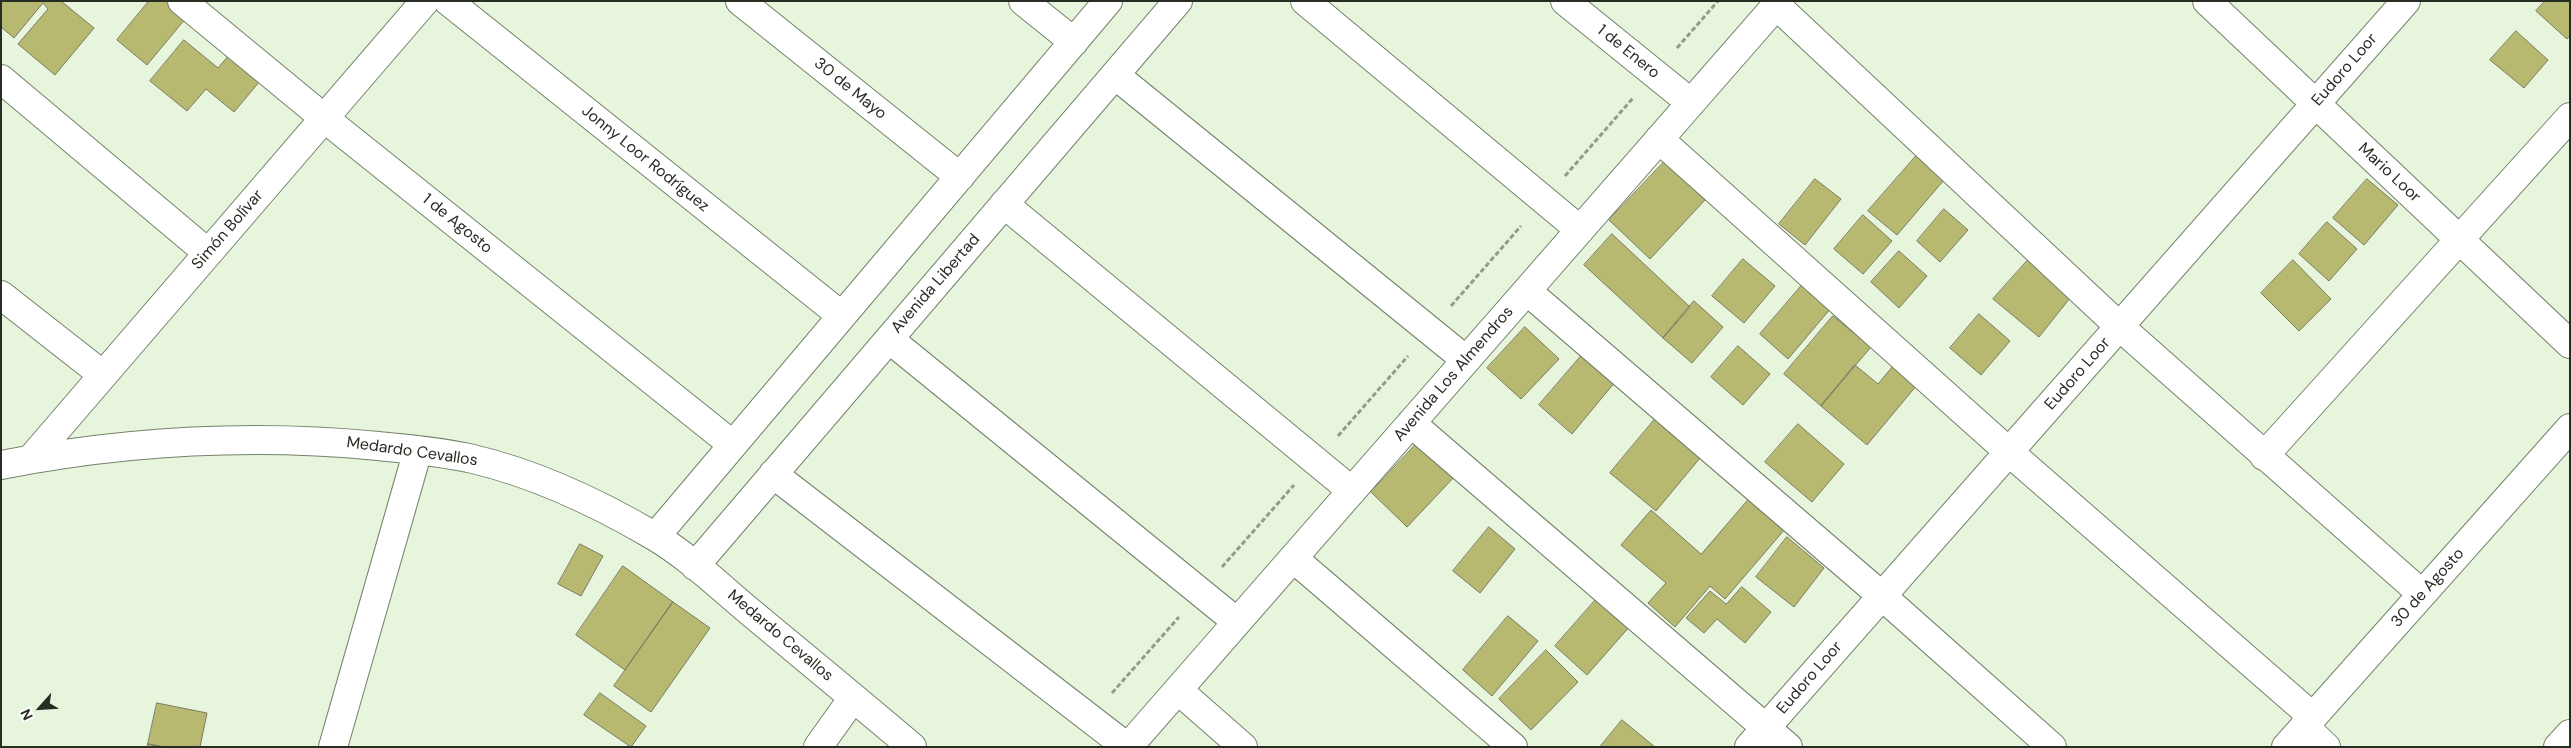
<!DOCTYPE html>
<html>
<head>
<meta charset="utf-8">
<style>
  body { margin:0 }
  #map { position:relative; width:2571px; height:748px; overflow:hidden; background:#e6f5dc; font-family:"DM Sans",sans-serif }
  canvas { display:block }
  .frame { position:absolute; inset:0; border:2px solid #282d24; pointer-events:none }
  .north { position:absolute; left:15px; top:683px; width:50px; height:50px; -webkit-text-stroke:4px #fff; paint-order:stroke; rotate:244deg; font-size:14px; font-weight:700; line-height:20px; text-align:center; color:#282d24 }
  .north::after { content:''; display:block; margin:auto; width:18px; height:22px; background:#282d24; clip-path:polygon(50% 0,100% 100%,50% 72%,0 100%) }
</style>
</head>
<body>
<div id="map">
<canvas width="2571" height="748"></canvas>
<div class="frame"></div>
<div class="north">N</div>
</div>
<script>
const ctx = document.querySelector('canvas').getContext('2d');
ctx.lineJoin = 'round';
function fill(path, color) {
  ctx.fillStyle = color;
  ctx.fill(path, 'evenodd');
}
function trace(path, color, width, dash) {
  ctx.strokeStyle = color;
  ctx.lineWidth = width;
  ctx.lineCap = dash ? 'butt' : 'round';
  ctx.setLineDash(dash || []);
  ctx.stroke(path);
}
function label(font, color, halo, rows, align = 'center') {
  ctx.font = font + ' "DM Sans",sans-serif';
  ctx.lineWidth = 4;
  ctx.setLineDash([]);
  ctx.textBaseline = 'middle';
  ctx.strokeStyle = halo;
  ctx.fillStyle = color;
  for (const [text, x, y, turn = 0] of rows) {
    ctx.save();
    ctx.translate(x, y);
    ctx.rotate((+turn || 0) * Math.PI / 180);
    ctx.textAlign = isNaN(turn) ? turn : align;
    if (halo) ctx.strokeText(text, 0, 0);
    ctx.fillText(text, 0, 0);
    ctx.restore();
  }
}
const building = new Path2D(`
  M1,1H61L94,28L55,75L18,44L48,9L43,3L14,38L1,27Z
  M149,1H167L186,18L147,65L117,40Z
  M2545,1H2570V36L2567,39L2536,11Z
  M2516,31L2548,60L2524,88L2490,60Z
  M184,40L218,68L229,55L260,81L234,112L206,89L187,111L150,81Z
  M1917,155L1944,180L1897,235L1868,211Z
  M1664,162L1705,200L1650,259L1609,220Z
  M1815,179L1841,199L1805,245L1779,224Z
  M2367,179L2398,205L2364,245L2333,218Z
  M1944,209L1968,230L1940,262L1917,241Z
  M1863,215L1892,241L1863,274L1834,249Z
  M2327,222L2357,249L2329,281L2299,254Z
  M1612,234L1690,307L1663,338L1584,265Z
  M1899,251L1927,276L1899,308L1871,282Z
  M1743,259L1775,286L1744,323L1712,296Z
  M2028,260L2070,298L2039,337L1993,299Z
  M2293,260L2331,299L2299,331L2261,293Z
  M1803,284L1831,308L1788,359L1760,334Z
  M1694,301L1723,327L1692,363L1663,338Z
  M1979,314L2010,341L1981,375L1950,348Z
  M1833,316L1871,347L1821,406L1784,374Z
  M1525,327L1559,359L1521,399L1487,368Z
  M1738,346L1770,374L1743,405L1711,377Z
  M1587,349L1620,376L1572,434L1539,405Z
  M1855,365L1878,384L1893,366L1917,385L1867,445L1821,406Z
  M1660,413L1705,452L1656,511L1610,473Z
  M1798,424L1844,464L1812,502L1765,462Z
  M1420,440L1457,474L1407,527L1371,492Z
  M1749,499L1785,529L1725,599L1710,586L1675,627L1648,603L1666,583L1621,545L1651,510L1701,554Z
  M1489,527L1515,549L1480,593L1453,571Z
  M1787,537L1824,568L1794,607L1756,577Z
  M580,544L603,556L581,596L558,584Z
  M623,566L673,602L625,670L576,635Z
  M1742,587L1771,612L1745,643L1717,619L1704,633L1686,618L1710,591L1726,604Z
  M1599,596L1631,625L1587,675L1555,646Z
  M673,602L710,628L651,712L614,686Z
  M1508,616L1538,641L1492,696L1463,670Z
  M1546,650L1578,682L1531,730L1499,699Z
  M600,693L646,726L631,747L584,715Z
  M157,703L207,713L200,747H164L148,744Z
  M1622,720L1655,747H1600Z
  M148,744L164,747H148Z`);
const path = new Path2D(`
  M1677,48L1718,1
  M1565,176L1633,98
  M1451,306L1521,226
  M1338,436L1408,356
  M1222,567L1294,485
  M1112,693L1179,617`);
const minor = new Path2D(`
  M182,1L324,118L733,445
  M448,1L842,316
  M740,1L960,177
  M1023,1L1074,42
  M1305,1L1580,230
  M1565,1L1691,103
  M2207,1L2570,344
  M1776,5L2119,326L2422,594
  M1115,75L1466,360
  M1,79L208,253
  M1659,139L2009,452L2313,717
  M1004,204L1352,491
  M1527,291L1882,596L2052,747
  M1,295L103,375
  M889,339L1237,622
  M1411,423L1788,747
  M2264,456L2570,117
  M31,459L425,1
  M1,465C124,441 254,434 378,446C410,449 443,452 473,459C536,474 598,503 654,536C688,556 719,586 749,611C803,656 858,701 912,747
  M773,474L1127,747
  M656,536L1108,1
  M1293,558L1513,747
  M695,566L1178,1
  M1178,690L1243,747
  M2304,726L2326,747
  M333,747L418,450
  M818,747L853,698
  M1128,747L1780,1
  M1749,747L2406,1
  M2286,747L2570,428
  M2558,747L2570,734`);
const streetNames = [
  ["1 de Enero",1628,52,39],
  ["Eudoro Loor",2345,70,-49],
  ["30 de Mayo",850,89,39],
  ["Jonny Loor Rodríguez",645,159,39],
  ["Mario Loor",2389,173,43],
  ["1 de Agosto",457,224,39],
  ["Simón Bolívar",228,230,-49],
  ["Avenida Libertad",936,284,-49],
  ["Avenida Los Almendros",1454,374,-49],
  ["Eudoro Loor",2078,374,-49],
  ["Medardo Cevallos",412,452,8],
  ["30 de Agosto",2428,588,-48],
  ["Medardo Cevallos",780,636,40],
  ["Eudoro Loor",1810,678,-49]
];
fill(building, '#b8b971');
trace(building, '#7a7a62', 1);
trace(minor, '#74826c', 30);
trace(path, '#919c8a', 3, [5, 2.5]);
trace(minor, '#fff', 28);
label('16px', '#282d24', '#fff', streetNames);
</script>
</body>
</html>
